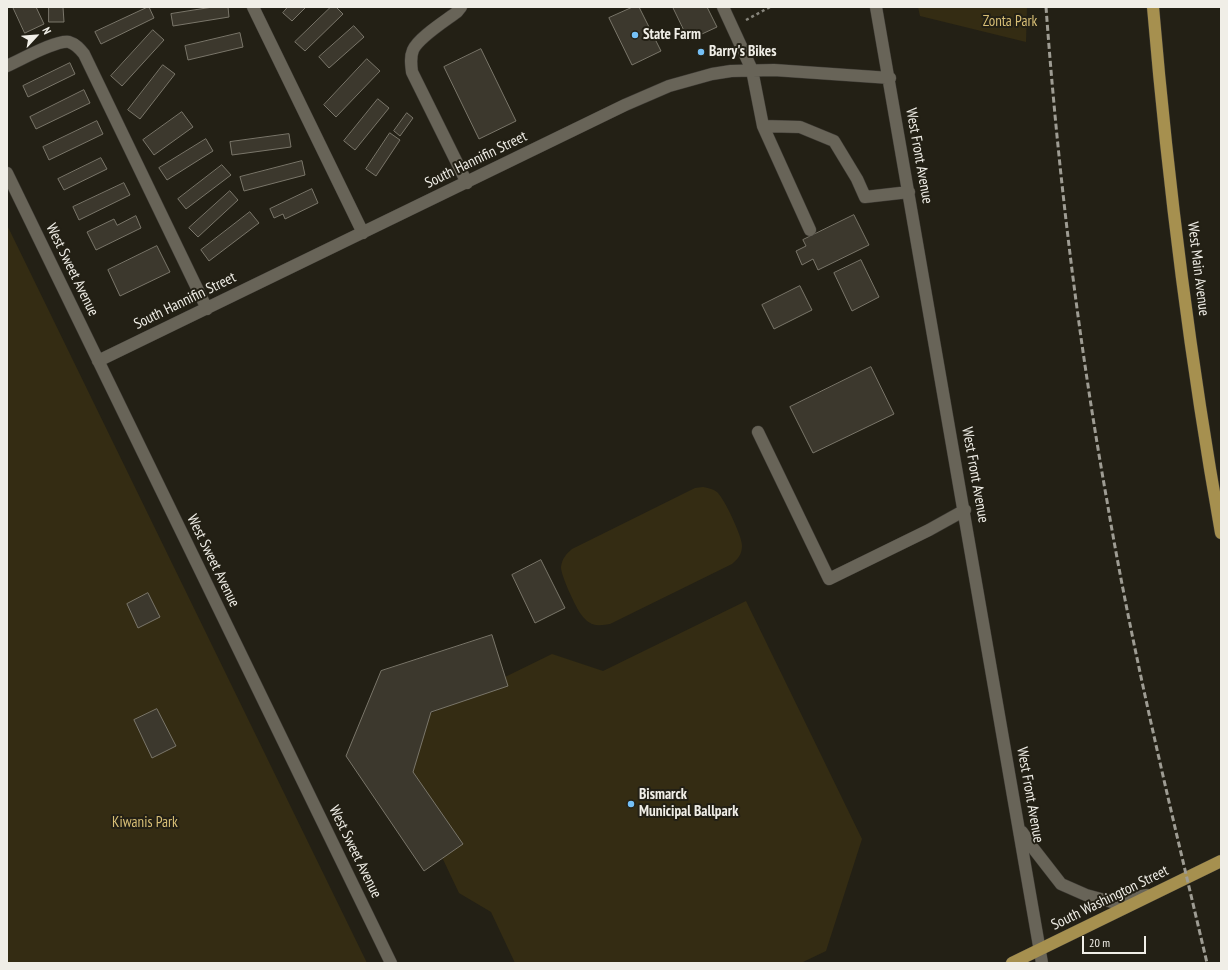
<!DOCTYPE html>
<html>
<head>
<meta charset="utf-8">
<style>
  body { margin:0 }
  #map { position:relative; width:1228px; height:970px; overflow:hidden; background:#232015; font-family:"PT Sans Narrow",sans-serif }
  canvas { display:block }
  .frame { position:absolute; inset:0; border:8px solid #f0eee7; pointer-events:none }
  .north { position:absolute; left:16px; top:16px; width:40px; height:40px; -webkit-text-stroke:3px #232015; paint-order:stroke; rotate:64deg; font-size:11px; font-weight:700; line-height:16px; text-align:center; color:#f0eee7 }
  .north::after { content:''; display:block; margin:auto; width:14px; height:18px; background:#f0eee7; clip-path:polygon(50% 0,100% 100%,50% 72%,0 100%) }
  .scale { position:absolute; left:1082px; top:936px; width:64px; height:18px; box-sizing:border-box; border:2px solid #f0eee7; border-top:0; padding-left:5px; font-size:12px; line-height:14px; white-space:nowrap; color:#f0eee7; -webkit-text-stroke:3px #232015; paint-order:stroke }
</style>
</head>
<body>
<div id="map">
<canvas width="1228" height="970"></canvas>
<div class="frame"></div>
<div class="north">N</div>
<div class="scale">20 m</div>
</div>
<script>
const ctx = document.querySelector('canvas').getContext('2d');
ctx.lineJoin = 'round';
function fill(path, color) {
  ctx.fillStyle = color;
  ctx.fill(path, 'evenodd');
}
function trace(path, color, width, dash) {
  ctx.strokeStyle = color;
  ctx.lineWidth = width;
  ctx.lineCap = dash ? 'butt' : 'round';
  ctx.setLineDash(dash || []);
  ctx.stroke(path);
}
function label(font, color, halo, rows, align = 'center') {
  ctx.font = font + ' "PT Sans Narrow",sans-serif';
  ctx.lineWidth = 4;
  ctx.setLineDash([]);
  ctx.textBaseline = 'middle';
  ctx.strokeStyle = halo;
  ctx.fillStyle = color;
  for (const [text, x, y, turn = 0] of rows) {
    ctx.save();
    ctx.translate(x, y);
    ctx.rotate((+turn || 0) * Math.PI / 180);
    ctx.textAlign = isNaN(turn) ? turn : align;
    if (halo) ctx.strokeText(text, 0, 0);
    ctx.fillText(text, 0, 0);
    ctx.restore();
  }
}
const green = new Path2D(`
  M918,7H1027L1026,42L920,16Z
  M7,225L367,963H7Z
  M703,487C708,488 713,489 717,492C724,498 743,538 742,546C742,554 738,559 732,564L610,624C604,625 598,626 592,624C587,622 583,617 580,613C575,605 561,576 561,567C562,559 566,554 572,549L695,488Z
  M746,601L862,839L826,951L801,963H515L491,912L459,893L400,769L413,722L552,654L603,671Z`);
const building = new Path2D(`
  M13,7H36L44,24L25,33Z
  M49,7H63L64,22H49Z
  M148,7H149L154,18L101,44L95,32Z
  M213,7H228L229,17L173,26L171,14Z
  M288,7H306L292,21L283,13Z
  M331,7H336L343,14L305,51L295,42Z
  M633,7H639L661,51L632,65L609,18Z
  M673,7H707L717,27L689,40Z
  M354,26L364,37L329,68L319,57Z
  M153,30L164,40L122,86L111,76Z
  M240,33L243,47L188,60L185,46Z
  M481,49L516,121L479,139L444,67Z
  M367,59L380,71L336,117L324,105Z
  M70,63L75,74L28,97L23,86Z
  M163,65L175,74L140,119L128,110Z
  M84,90L90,103L36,129L30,117Z
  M378,99L389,108L355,150L344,141Z
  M182,112L193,127L154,155L143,140Z
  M407,113L413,118L400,136L394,131Z
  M97,121L103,134L49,160L43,147Z
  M390,133L400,140L376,176L366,169Z
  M289,134L291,147L232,155L230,142Z
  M206,139L213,151L167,180L159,168Z
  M101,158L107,169L64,190L58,179Z
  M302,161L305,175L244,191L240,177Z
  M222,165L231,175L186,209L178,199Z
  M124,183L130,195L79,220L73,207Z
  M312,189L318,203L285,219L283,214L274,218L270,209Z
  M230,191L238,200L198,237L189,228Z
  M250,212L259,223L209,261L201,250Z
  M854,215L869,245L818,270L813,259L802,265L796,251L806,246L803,240Z
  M136,216L141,228L96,250L87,232L114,219L117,225Z
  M157,246L170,272L120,296L108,270Z
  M861,260L879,297L852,311L834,273Z
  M800,286L812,310L774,329L762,305Z
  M871,367L894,414L813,453L790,407Z
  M541,560L565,608L535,623L512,575Z
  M148,593L160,617L138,628L127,604Z
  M492,635L508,686L431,712L413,772L463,844L424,871L346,756L381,671Z
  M157,709L176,746L152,758L134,720Z`);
const path = new Path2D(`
  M746,20L770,7`);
const minor = new Path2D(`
  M253,7L363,233
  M461,7L457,12C445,21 418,38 413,50C410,57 411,64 412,72L467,183
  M723,7L752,70L763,126L810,230
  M876,7L1042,963
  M7,66C21,60 55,40 69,42C76,44 80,49 84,54L207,309
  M763,126L800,127L834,141L857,179L865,197L909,192
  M7,173L391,963
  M98,361L625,105L669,86L712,74L731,71L774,70L890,78
  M758,432L829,579L929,530L965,510
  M1022,832L1033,848L1061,884L1086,895L1112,902L1147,895`);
const major = new Path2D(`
  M1153,7C1168,183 1190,359 1221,533
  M1012,963L1221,861`);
const rail = new Path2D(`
  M1046,7C1058,172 1078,338 1107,501C1133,656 1171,810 1207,963`);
const markers = [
  [635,35,4,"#75c0f6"],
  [701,52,4,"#75c0f6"],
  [631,804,4,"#75c0f6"]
];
const parkNames = [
  ["Zonta Park",1010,22],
  ["Kiwanis Park",145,823]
];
const poiNames = [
  ["State Farm",643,35],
  ["Barry's Bikes",709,52],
  ["Bismarck",639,795],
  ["Municipal Ballpark",639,812]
];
const streetNames = [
  ["West Front Avenue",919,156,80],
  ["South Hannifin Street",476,160,-26],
  ["West Main Avenue",1198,269,83],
  ["West Sweet Avenue",72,270,64],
  ["South Hannifin Street",185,301,-26],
  ["West Front Avenue",975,475,80],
  ["West Sweet Avenue",213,561,64],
  ["West Front Avenue",1030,795,80],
  ["West Sweet Avenue",355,852,64],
  ["South Washington Street",1110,898,-26]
];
fill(green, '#342c13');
fill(building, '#3c382d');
trace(building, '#7a766a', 1);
trace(minor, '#3e3b35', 13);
trace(major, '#3e3b35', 13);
trace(path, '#87857c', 2.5, [3, 3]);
trace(minor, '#686458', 12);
trace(major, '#a6904f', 12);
trace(rail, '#9e9c93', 3, [6, 3]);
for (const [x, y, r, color] of markers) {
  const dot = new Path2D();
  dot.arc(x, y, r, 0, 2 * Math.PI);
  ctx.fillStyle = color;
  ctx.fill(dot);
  trace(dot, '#232015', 1.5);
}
label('15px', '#d8bf76', '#232015', parkNames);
label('bold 15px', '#f0eee7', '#232015', poiNames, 'left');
label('15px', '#f0eee7', '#232015', streetNames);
</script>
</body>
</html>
